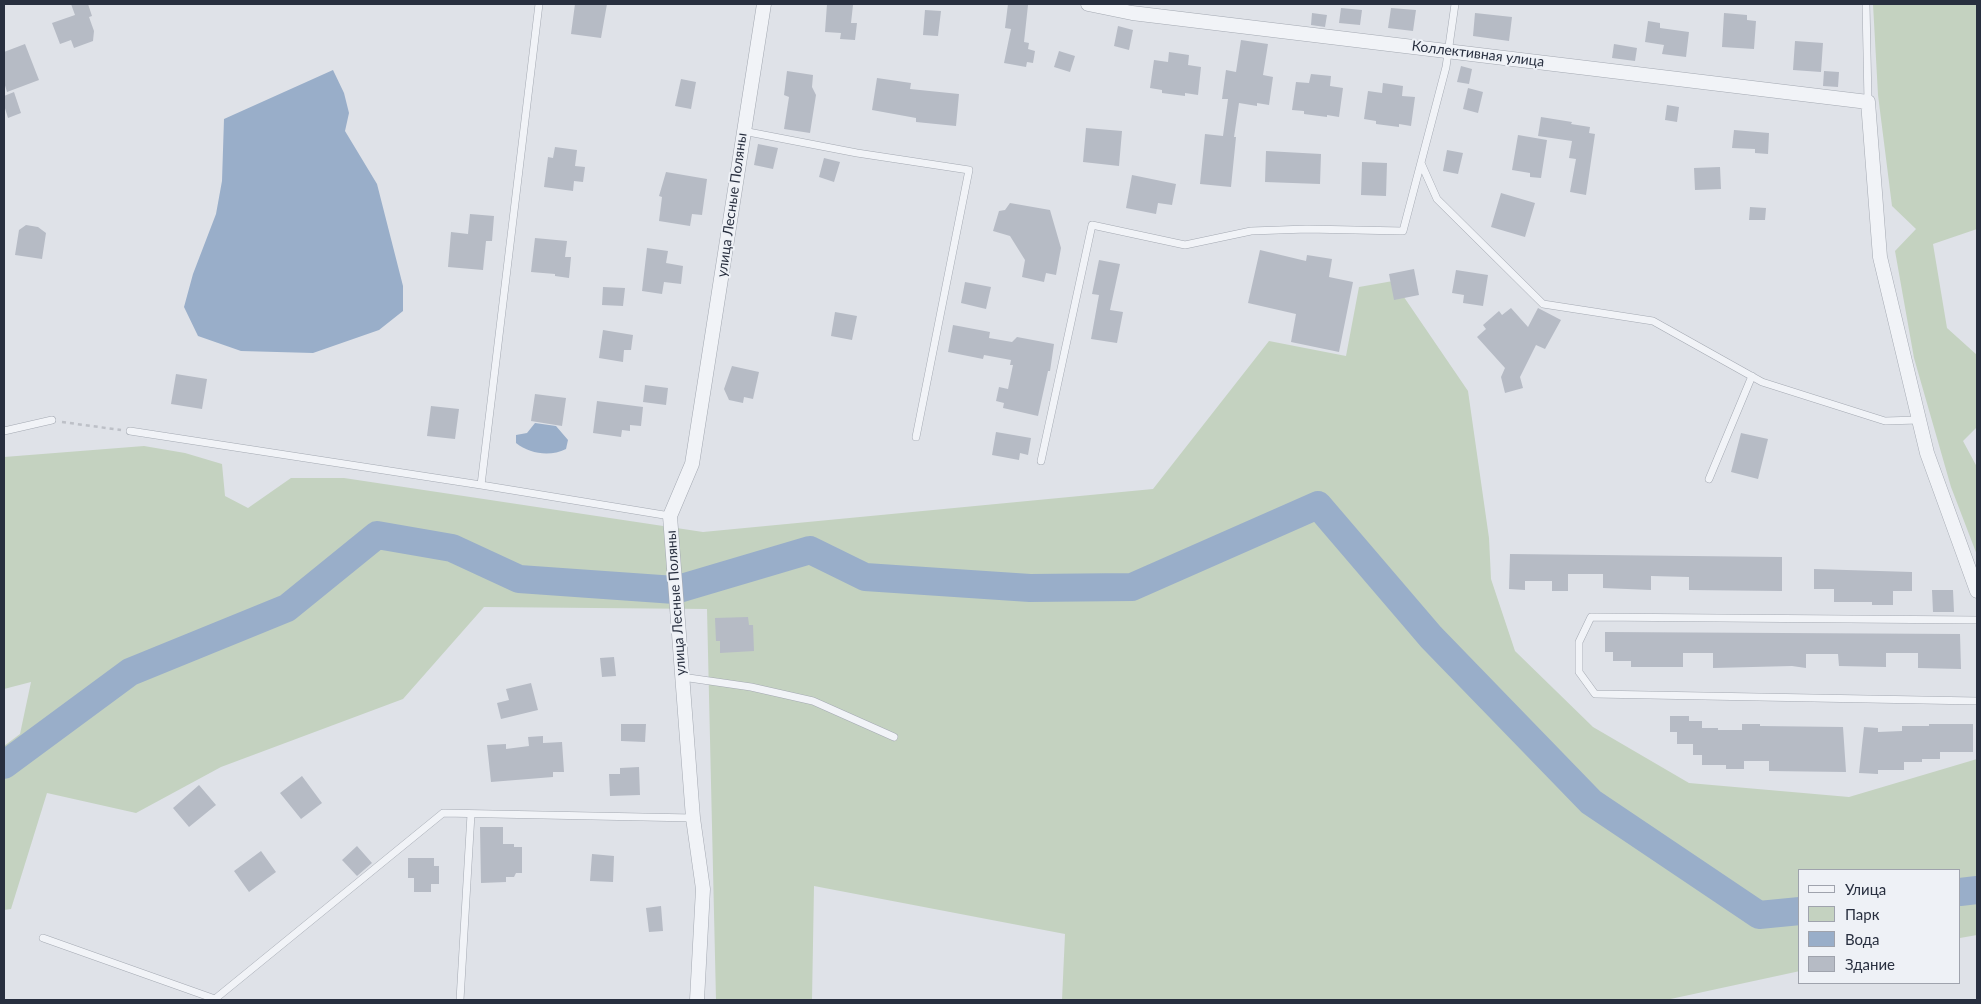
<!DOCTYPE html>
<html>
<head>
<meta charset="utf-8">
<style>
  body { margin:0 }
  #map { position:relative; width:1981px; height:1004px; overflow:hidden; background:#dfe2e8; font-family:Lato,sans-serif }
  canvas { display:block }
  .frame { position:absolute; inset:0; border:5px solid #282f3f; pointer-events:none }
  .legend { position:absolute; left:1798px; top:869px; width:162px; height:115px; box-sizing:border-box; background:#eef1f6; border:1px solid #9fa3ad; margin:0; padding:6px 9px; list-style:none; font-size:15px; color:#282f3f }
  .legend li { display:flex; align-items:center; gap:10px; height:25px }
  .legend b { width:25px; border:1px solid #9fa3ad }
</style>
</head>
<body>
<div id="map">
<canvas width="1981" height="1004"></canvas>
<div class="frame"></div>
<ul class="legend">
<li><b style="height:6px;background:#f1f3f7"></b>Улица</li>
<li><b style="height:14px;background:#c4d2c0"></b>Парк</li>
<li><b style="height:14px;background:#99aec9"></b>Вода</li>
<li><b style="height:14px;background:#b6bbc5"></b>Здание</li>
</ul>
</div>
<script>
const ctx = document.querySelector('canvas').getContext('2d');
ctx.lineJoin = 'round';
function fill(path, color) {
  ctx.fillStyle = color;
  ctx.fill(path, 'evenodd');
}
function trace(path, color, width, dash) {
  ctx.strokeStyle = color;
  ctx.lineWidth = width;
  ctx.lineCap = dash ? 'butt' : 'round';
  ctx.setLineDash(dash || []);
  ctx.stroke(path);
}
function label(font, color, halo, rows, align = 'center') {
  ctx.font = font + ' Lato,sans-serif';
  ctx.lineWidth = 4;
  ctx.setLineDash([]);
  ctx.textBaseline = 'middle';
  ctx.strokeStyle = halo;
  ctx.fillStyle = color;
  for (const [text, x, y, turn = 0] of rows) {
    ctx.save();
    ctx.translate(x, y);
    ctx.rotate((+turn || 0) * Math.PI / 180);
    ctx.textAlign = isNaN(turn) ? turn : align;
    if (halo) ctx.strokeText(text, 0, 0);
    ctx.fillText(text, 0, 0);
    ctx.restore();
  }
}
const green = new Path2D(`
  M1873,4H1977V229L1933,244L1947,328L1977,355V427L1963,441L1977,467V555L1951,487L1914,358L1895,251L1916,229L1892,206L1878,95Z
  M1393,281L1468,391L1489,538L1491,579L1515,651L1593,727L1689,783L1849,797L1977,759V935L1960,938V870H1800V971L1666,1000H1062L1065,934L814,886L812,1000H716L707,609L484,607L403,699L221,767L136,813L47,793L11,909L4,910V746L20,734L31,682L4,689V457L144,446L185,453L222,464L225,496L248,508L291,478H344L703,532L1153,489L1269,341L1346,356L1359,287Z`);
const water = new Path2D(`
  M333,70L344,93L349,113L345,131L377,184L403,286V311L379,330L313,353L241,351L198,336L184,307L193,274L216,214L222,181L224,119Z
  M535,423L556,426L568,440L566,449C550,457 530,454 516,443V435L527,433Z`);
const river = new Path2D(`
  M4,765L130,672L287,608L377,535L452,548L519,579L675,590L810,550L865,577L1030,588L1132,587L1318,505L1431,637L1591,802L1759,915L1800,911
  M1960,892L1977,890`);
const building = new Path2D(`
  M71,4H88L92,16L89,17L94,31L93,41L74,48L71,40L60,44L52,23L75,15Z
  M575,4H607L601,38L571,34Z
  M827,4L853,5L851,23H857L855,40L840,39L841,33L825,32Z
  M1008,4L1028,5L1024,42L1029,43L1028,49L1035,51L1033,63L1027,62L1026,67L1004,63L1011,29L1005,28Z
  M1341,8L1362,10L1360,25L1339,23Z
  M1391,8L1416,10L1413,31L1388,28Z
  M925,10L941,11L938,36L923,35Z
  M1312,13L1327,15L1325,27L1311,25Z
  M1475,13L1512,17L1509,41L1473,36Z
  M1724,13L1747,15V20L1756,21L1754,49L1722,47Z
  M1648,21L1660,23V28L1689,32L1686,57L1662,54L1664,45L1645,42Z
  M1118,26L1133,30L1129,50L1114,46Z
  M1241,40L1268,44L1263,75L1273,77L1269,105L1257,103V106L1239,103L1234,137H1236L1231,187L1200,184L1205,134L1223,136L1228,99H1222L1226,70L1236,72Z
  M1795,41L1823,43L1821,72L1793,70Z
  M25,44L39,80L7,92L4,82V52Z
  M1614,44L1637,48L1635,61L1612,58Z
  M1059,51L1075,56L1070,72L1054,67Z
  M1169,52L1189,55L1188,65L1201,67L1198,95L1185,93V96L1162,93V90L1150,88L1154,60L1168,62Z
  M1461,66L1472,69L1469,84L1457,82Z
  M787,71L813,75L812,87L816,95L810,133L784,129L789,97L784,95Z
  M1824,71L1839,72L1838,87L1823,86Z
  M1311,74L1331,76L1330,86L1343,88L1339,117L1327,115V117L1304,114V111L1292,110L1296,82L1309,83Z
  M877,78L911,83L910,89L959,94L956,126L916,122V118L872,110Z
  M681,79L696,82L691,109L675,106Z
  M1383,83L1403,86L1402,96L1415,97L1411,126L1399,124V127L1376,124V121L1364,119L1368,91L1382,93Z
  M1468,88L1483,92L1478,113L1463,109Z
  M14,92L21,113L8,118L4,105V96Z
  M1667,105L1679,107L1677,122L1665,120Z
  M1541,117L1572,122L1571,124L1590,127L1589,133L1595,134L1586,195L1570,192L1576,159L1569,158L1572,141L1538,136Z
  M1086,128L1122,131L1119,166L1083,162Z
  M1734,130L1769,133L1768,154L1755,153V149L1732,148Z
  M1518,135L1547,140L1541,178L1530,177V173L1512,170Z
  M758,144L778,148L773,169L754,165Z
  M555,147L577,150L575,166L585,167L583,182L574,181L573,191L544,187L548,157L553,158Z
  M1447,150L1463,153L1458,174L1443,171Z
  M1266,151L1321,154L1320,184L1265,182Z
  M824,158L840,162L834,182L819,177Z
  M1362,162L1387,163L1386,196L1361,195Z
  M1720,167L1721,189L1695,190L1694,168Z
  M666,172L707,179L702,215L692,214L690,226L659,221L662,197L659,196Z
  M1132,175L1176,184L1172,205L1158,203L1156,214L1126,208Z
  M1501,193L1535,203L1525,237L1491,227Z
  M1010,203L1050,210L1061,248L1056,275L1046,273L1044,282L1022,277L1025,260L1010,236L993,231L999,211L1005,210Z
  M1750,207L1766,208L1765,220H1749Z
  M470,214L494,216L492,241H486L483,270L448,267L451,232L468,234Z
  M26,225L38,227L46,233L42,259L15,255L19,230Z
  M535,238L567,241L565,257H571L569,278L555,276V274L531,272Z
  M647,248L668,251L666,263L683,266L681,284L664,282L662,294L642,291Z
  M1260,250L1306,261L1307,255L1332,259L1329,277L1353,282L1339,352L1291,342L1296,314L1248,303Z
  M1099,260L1120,264L1110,310L1123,312L1117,343L1091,339L1099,295L1092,294Z
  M1414,269L1419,295L1394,300L1389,274Z
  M1456,270L1488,275L1483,306L1463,303L1464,295L1452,293Z
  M965,282L991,287L986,309L961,303Z
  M603,287L625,288L623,306L602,305Z
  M1511,308L1528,327L1538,308L1561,320L1545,349L1536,345L1520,377L1523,388L1505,393L1501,377L1505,368L1477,337L1486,329L1483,325L1499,311L1502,315Z
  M835,312L857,316L852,340L831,336Z
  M953,325L990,332L989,338L1012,342L1017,337L1054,344L1050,371H1048L1038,416L1003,408L1004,403L996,401L999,387L1008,389L1013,365H1010L1011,360L984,355L983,359L948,352Z
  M603,330L633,335L631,350H624L623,362L599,358Z
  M732,366L759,372L753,399L744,397L743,403L729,400L724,389Z
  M176,374L207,379L202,409L171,404Z
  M645,385L668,388L666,405L643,402Z
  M535,394L566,398L562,426L531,421Z
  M597,401L643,407L641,426L630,425V431L622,430L621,437L593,433Z
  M431,406L459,409L455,439L427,436Z
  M996,432L1031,438L1028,455L1020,453L1019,460L992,455Z
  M1741,433L1768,439L1758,479L1731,472Z
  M1510,554L1782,557V591L1689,590V577L1651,576V590L1603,588V574H1568V591H1552V581H1525V590L1509,589Z
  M1814,569L1912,572V591H1893V605H1872V602H1834V589H1814Z
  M1932,590H1953L1954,612H1933Z
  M748,617L749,625H753L754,651L720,653V641H716L715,618Z
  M1605,632L1960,634L1961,669L1918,668V653H1886V667L1839,666L1838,654H1806V668L1792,666L1713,668V653H1683V667H1631V661H1613V652H1605Z
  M614,657L616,676L602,677L600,658Z
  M531,683L538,710L501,719L497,703L509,700L506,689Z
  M1670,716H1689V721H1702V728H1718V730H1742V724H1760V726L1843,727L1846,772L1769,771V761H1744V769H1726V765H1702V755H1693V744H1677V732H1670Z
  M621,724H646L645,742L621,741Z
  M1929,724H1973V752H1940V759H1922V762H1904V770H1878V774L1859,773L1864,727L1878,728V732L1902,731V726H1929Z
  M543,736V743L562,742L564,772H553V777L491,782L487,745L506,744V749L529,746L528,737Z
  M639,767L640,795L610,796L609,774H620V768Z
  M302,776L322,803L301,819L280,793Z
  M199,785L216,805L189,827L173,808Z
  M480,827H503V844H514V847H522V873H516L514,877H506V882L481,883Z
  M357,846L372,863L357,876L342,860Z
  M261,851L276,872L249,892L234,871Z
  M592,854L614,856L613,882L590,881Z
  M408,858H434V866H439V884H431V892H414V878H408Z
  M661,906L663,931L649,932L646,908Z`);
const path = new Path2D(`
  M62,422L121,430`);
const lane = new Path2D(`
  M1866,4L1868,102
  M743,131L857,153L969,170L916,437
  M1421,163L1437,199L1543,304L1653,321L1762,382L1885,421L1918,420
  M4,431L52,420
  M130,431L481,485L539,4
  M1041,461L1092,225L1185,245L1251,231L1307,229L1403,231L1446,67L1455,4
  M1709,479L1752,376
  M481,485L670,516
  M1977,620L1591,617L1579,642V672L1595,694L1977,701
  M682,677L751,687L813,701L894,737
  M43,938L215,999L443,813L693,818
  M460,1000L471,814`);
const street = new Path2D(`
  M1088,4L1132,13L1868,102L1880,257L1927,453L1977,591
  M697,1000L703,889L693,818L670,516L692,464L764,4`);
const streetNames = [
  ["Коллективная улица",1478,54,7],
  ["улица Лесные Поляны",732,205,-82],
  ["улица Лесные Поляны",676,603,-94]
];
fill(green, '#c4d2c0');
fill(water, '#99aec9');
trace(river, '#99aec9', 28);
fill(building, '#b6bbc5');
trace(lane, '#a4a9b2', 8);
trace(street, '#a4a9b2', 15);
trace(path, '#bdc0c7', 2.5, [4, 4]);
trace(lane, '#f1f3f7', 7);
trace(street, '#f1f3f7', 14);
label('14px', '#282f3f', '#eef1f6', streetNames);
</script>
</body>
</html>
